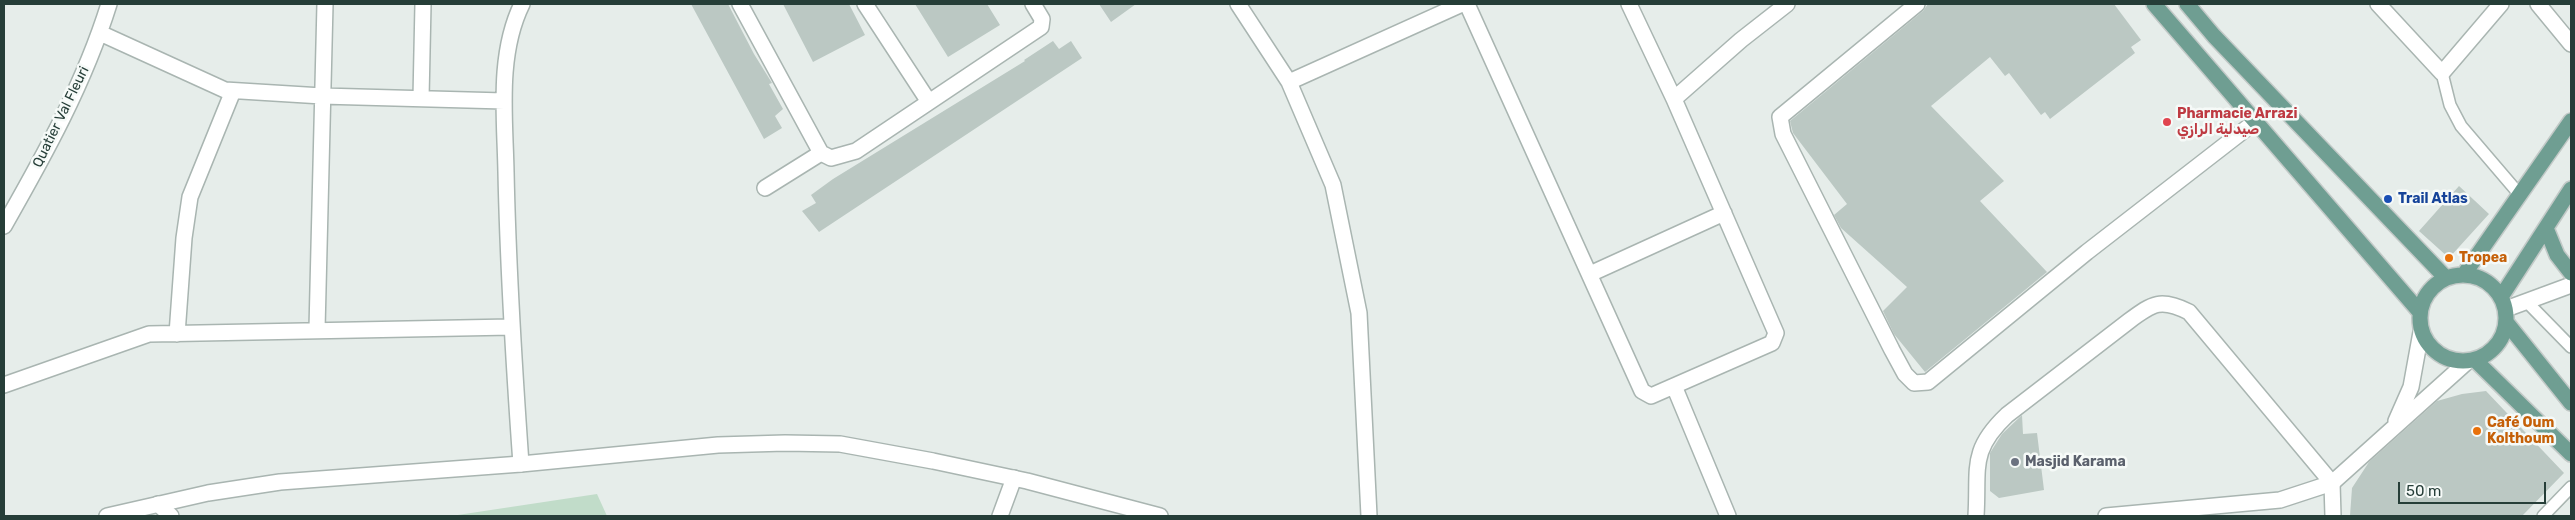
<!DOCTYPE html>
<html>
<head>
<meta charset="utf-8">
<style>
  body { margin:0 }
  #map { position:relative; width:2575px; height:520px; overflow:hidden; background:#e6edea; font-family:Rubik,sans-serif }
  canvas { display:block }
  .frame { position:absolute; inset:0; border:5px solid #263e38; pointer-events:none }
  .scale { position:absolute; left:2398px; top:482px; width:148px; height:22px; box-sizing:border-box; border:2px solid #263e38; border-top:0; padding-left:6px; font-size:15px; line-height:18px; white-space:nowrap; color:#263e38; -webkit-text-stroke:4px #f6faf8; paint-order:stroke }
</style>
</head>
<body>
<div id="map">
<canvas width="2575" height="520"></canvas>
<div class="frame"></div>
<div class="scale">50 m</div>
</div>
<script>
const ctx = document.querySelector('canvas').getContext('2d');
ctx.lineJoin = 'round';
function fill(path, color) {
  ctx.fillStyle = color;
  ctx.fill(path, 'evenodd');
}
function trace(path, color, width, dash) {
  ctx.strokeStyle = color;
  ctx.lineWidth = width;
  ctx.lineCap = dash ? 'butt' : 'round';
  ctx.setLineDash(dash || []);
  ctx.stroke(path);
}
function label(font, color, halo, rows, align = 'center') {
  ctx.font = font + ' Rubik,"Noto Sans Arabic",sans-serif';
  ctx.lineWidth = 5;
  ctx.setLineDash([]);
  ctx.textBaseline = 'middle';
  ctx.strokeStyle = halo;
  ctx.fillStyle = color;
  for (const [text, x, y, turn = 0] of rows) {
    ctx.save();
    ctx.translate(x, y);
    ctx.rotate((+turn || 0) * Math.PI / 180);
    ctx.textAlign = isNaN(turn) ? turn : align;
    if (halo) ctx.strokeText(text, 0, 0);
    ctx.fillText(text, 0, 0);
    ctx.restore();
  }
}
const green = new Path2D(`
  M597,494L607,516H451Z`);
const building = new Path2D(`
  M691,4H728L754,54L772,83L769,84L783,109L775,116L782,128L764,139Z
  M783,4H849L865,35L813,62Z
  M915,4H987L1000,25L948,57Z
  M1099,4H1136L1111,22Z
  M1928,4H2114L2141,40L2131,47L2135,53L2050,119L2045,112L2041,115L2009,73L2005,76L1990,57L1931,106L2004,181L1980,201L2047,272L1925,372L1894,334L1883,311L1907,287L1841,228L1834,215L1847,204L1793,133L1790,121L1923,11Z
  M1053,41L1059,49L1071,41L1082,58L819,232L802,211L816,203L811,195L833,179L1025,61L1024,60Z
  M2459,186L2489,214L2449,258L2419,231Z
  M2486,391L2564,473L2522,516H2350L2352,488L2369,462L2437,401L2462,394Z
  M2022,415L2023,434L2037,433L2044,490L1999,498L1990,491V453L2002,434Z`);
const service = new Path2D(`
  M2442,73L2450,105L2461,126L2520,195
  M2526,301L2571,347
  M2543,516L2571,487`);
const minor = new Path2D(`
  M740,4L821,153L831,158L856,151L1041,27L1042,19L1033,4
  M865,4L929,102
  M1238,4L1289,82L1333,185L1359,313L1369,516
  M1467,4L1642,391L1651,396L1772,343L1776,333L1674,99L1629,4
  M1917,4L1780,117L1783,134L1892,350L1905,374L1914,383L1928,382L2087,252L2256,121
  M2378,4L2442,73L2501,4
  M2538,4L2571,44
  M100,33L225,90L322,96L504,101
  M1289,82L1462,4
  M421,98L423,4
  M1674,99L1741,40L1787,4
  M765,188L821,153
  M4,226C45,154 84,84 109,4
  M1590,274L1724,213
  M317,329L325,4
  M177,334L184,238L190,197L233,91
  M4,385L149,334L511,327
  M1674,386L1728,516
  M521,464C514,366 508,269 506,172C505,117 497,55 522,4
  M158,504L171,516
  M1000,516L1014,478
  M1976,516C1979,468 1969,451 2007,415L2129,321C2153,303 2161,298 2189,312L2332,483L2333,516`);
const tertiary = new Path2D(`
  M2506,309L2571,285
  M2396,421L2411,387L2421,332
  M107,516L208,493L280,482L521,464L718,445L785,443L840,444L933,461L1027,481L1160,516
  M2106,516L2280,500L2332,483L2468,361`);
const primary = new Path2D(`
  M2154,4L2419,311
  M2187,4L2214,36L2445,277
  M2546,228L2557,255L2571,273
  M2465,273L2571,121
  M2420 318a43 43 0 1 1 86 0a43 43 0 1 1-86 0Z
  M2501,297L2571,189
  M2506,322L2571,403
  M2475,360L2571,454`);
const markers = [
  [2167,122,5,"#e0444e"],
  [2388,199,5,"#1a4fb4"],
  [2449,258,5,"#e8710a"],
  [2477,431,5,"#e8710a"],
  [2015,462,5,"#6b7280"]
];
const healthNames = [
  ["Pharmacie Arrazi",2177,114],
  ["صيدلية الرازي",2177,130]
];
const streetNames = [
  ["Quatier Val Fleuri",61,117,-64]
];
const transitNames = [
  ["Trail Atlas",2398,199]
];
const foodNames = [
  ["Tropea",2459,258],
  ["Café Oum",2487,423],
  ["Kolthoum",2487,439]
];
const worshipNames = [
  ["Masjid Karama",2025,462]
];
fill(green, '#c1dcc9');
fill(building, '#bbc8c3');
trace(service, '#a9b5b1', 14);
trace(minor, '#a9b5b1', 18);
trace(tertiary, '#a9b5b1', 18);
trace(primary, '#c2c9c7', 18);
trace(service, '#fff', 11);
trace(minor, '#fff', 15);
trace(tertiary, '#fff', 15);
trace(primary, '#6f9e92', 15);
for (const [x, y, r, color] of markers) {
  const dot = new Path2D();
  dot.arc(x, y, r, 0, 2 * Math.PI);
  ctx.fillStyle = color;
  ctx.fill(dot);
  trace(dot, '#f6faf8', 2);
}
label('bold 14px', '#be3a42', '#f6faf8', healthNames, 'left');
label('14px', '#263e38', '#f6faf8', streetNames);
label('bold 14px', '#164399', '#f6faf8', transitNames, 'left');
label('bold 14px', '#c56008', '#f6faf8', foodNames, 'left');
label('bold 14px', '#5b616d', '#f6faf8', worshipNames, 'left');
</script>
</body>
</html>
